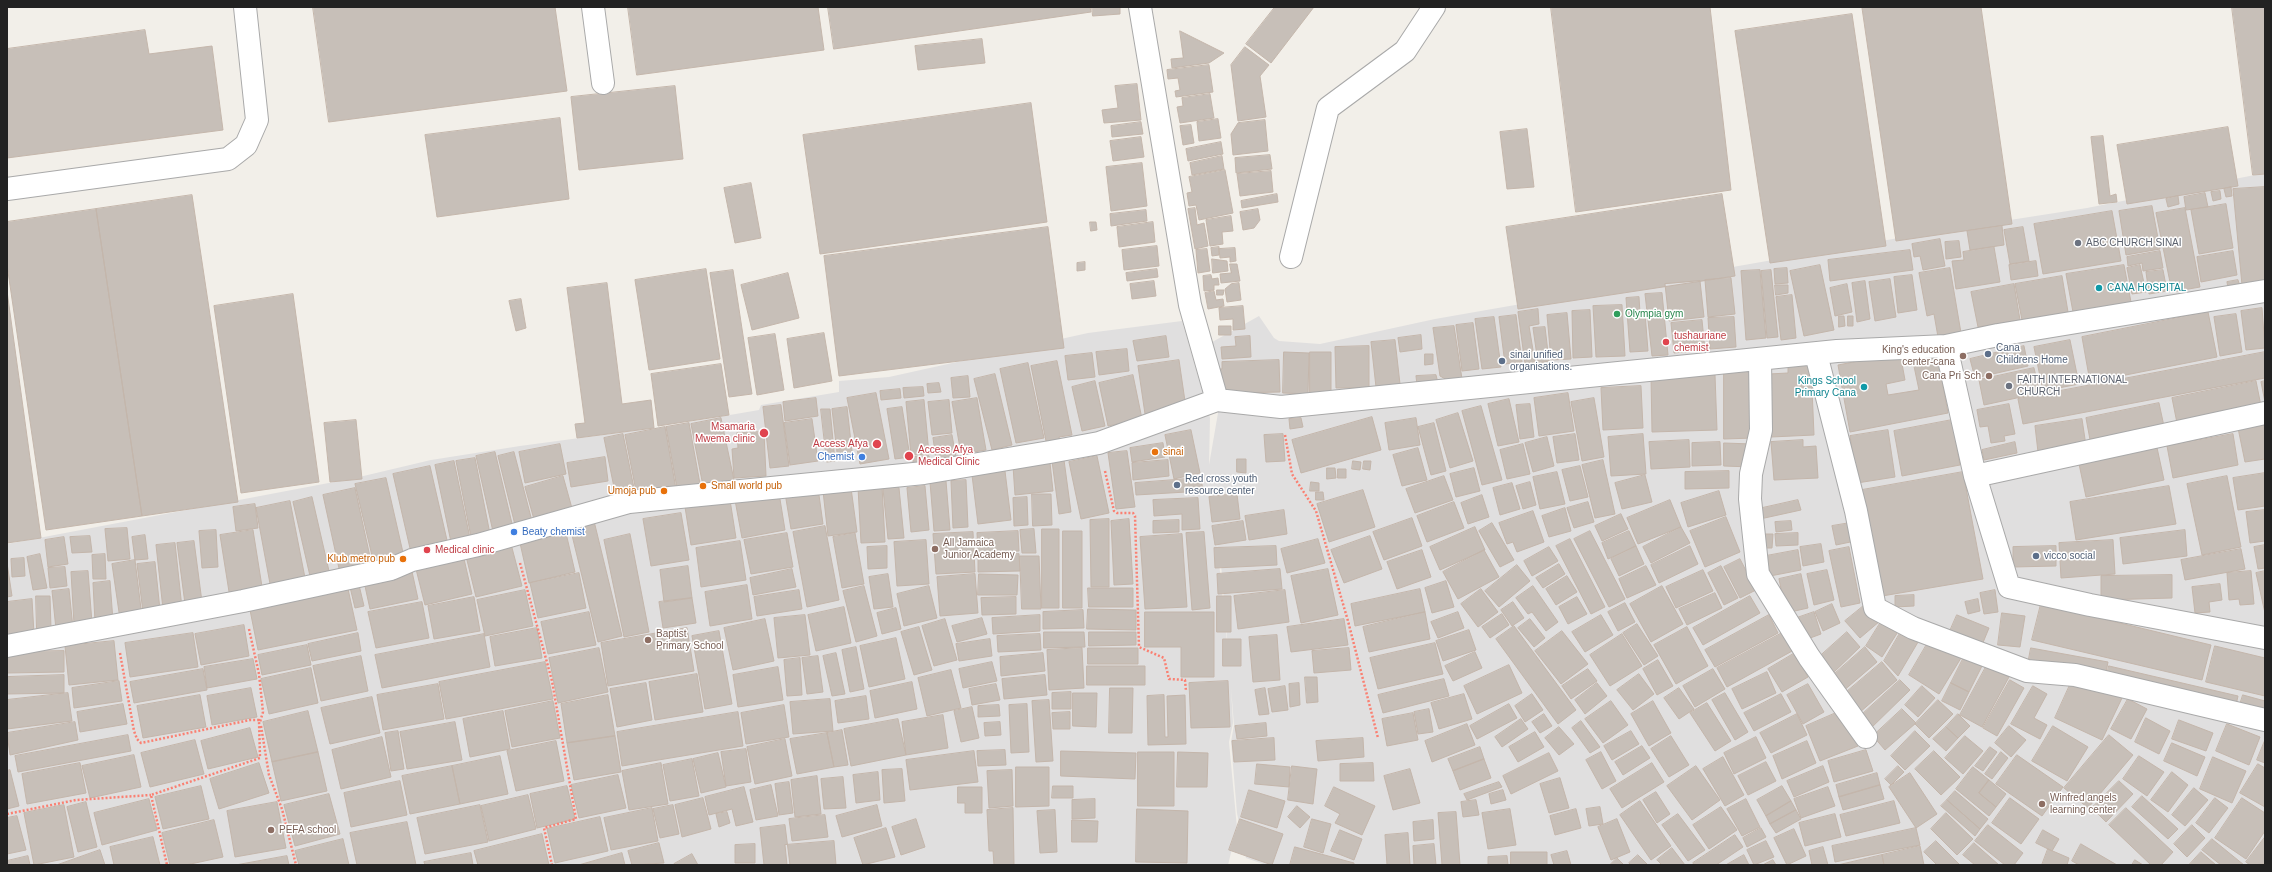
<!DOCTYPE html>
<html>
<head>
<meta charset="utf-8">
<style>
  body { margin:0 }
  #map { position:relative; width:2272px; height:872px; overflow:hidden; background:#f2efe9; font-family:Helvetica,sans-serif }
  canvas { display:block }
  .frame { position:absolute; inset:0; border:8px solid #222; pointer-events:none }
</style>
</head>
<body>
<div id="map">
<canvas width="2272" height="872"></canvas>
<div class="frame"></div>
</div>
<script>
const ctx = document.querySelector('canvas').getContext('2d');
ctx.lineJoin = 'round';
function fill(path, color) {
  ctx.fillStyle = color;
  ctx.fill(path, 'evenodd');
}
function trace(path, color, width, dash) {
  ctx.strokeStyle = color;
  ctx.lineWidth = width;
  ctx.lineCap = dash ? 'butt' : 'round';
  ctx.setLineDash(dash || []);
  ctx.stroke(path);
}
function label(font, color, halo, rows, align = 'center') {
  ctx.font = font + ' Helvetica,sans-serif';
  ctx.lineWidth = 3;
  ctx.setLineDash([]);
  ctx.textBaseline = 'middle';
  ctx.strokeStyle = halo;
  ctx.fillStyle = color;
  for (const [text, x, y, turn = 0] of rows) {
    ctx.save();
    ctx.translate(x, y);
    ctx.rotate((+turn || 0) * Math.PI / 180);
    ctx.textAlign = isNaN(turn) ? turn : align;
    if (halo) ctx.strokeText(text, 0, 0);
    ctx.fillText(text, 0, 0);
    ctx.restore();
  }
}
const residential = new Path2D(`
  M2265,173V865H1266L1246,858L1237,813L1231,742L1234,725L1231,688L1233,723L1229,742L1237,828L1228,865H7V544L355,478L431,460L520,446L654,428L759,410L761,405L839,392V381L889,377L1088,333L1182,321L1210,418L1209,465L1218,413L1196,351L1259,316L1274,338L1279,341L1320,344L1435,319L1933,232L2087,208ZM1215,536L1221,564L1229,661L1218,552Z`);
const building = new Path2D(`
  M313,7H555L567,91L329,122Z
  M628,7H818L824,50L637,75Z
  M828,7H1090L1091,12L834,49Z
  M1092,7H1120V14L1093,16Z
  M1275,7H1314L1271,63L1246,44Z
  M1551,7H1710L1731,190L1576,212Z
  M1868,7H1981L2012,224L1896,241L1862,8Z
  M2232,7H2265V174L2253,175Z
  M1852,14L1886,246L1770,263L1735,31Z
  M145,30L149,54L212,46L223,130L7,158V49Z
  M1180,31L1224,53L1209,63L1172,68L1171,59L1183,58Z
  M982,39L985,63L918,70L915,46Z
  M1245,47L1269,65L1260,76L1266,117L1238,121L1231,65Z
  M1209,65L1213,92L1176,97L1175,91L1180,90L1178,78L1168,79L1167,70Z
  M1137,84L1141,120L1104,123L1102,110L1118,108L1115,86Z
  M675,86L683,159L579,170L571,97Z
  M1210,94L1214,118L1180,123L1177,107L1183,106L1182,98Z
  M1031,103L1047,222L820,254L803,135Z
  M560,118L569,199L437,217L425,135Z
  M1218,119L1221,138L1199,141L1197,122Z
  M1265,120L1268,151L1233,155L1231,134L1238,123Z
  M1141,122L1143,134L1112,137L1111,126Z
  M1191,125L1194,143L1183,145L1180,126Z
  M2228,127L2238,186L2127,204L2117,145Z
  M1527,129L1534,187L1507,189L1500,132Z
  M2103,136L2110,196L2116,194L2117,202L2099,204L2091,137Z
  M1141,137L1144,157L1113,161L1110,141Z
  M1221,142L1223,154L1188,161L1186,149Z
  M1270,155L1272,169L1236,173L1235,158Z
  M1222,156L1224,169L1192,175L1190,163Z
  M1142,163L1147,206L1111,211L1106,167Z
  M1225,170L1233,213L1199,220L1196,205L1189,206L1187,193L1192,192L1189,177Z
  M1271,171L1273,192L1240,196L1237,174Z
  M751,183L761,238L735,243L724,188Z
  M2231,187L2232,196L2226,197L2224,189Z
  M2265,187V282L2242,285L2233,189Z
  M2220,191L2221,199L2213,201L2211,192Z
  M2205,193L2208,207L2186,210L2184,197Z
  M1277,194L1278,202L1242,208L1241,201Z
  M1722,194L1735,276L1518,309L1506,227Z
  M192,195L238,502L142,516L96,209Z
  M2178,196L2179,204L2168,207L2166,199Z
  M2226,204L2233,248L2199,254L2191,210Z
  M2152,206L2160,249L2126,255L2119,211Z
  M1195,208L1197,225L1204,223L1208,246L1195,249L1188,209Z
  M2185,208L2200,287L2172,292L2156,213Z
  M96,209L142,516L46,530L7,265V222Z
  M1258,209L1260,220L1254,228L1243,230L1240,212Z
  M1146,210L1147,221L1111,226L1110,214Z
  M2112,211L2121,261L2043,274L2034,224Z
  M1231,216L1233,231L1222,232L1223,244L1210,246L1206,220Z
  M1090,222H1096L1097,230L1091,231Z
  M1153,222L1155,242L1119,247L1117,227Z
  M2002,226L2004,245L1970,250L1967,231Z
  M1048,227L1064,348L839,376L824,256Z
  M2023,227L2029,261L2010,264L2004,230Z
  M1940,239L1945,266L1923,270L1920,256L1914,257L1912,244Z
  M1959,241L1961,257L1946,259L1945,242Z
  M1157,246L1159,266L1124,270L1122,250Z
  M1219,247V255L1212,256L1211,248Z
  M1994,247L2000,282L1956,289L1952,261L1964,260L1963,252Z
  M1235,248L1236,261L1230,262V257L1220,258L1219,249Z
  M1207,249L1210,271L1198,273L1196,250Z
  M1910,250L1913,270L1830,281L1828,260Z
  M2160,251L2163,268L2143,271L2142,263L2128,266L2127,257Z
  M2233,251L2237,275L2201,282L2197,257Z
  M1212,259L1227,261L1228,271L1213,273Z
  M2036,261L2038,276L2011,280L2009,265Z
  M1085,262V270L1077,271V263Z
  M1230,264H1237L1240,281L1221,283L1220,274L1231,273Z
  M1820,265L1834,330L1804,336L1790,271Z
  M2124,265L2131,302L2073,312L2066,274Z
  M2140,265L2146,292L2132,294L2127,268Z
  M1787,268L1788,283L1775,284L1774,269Z
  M1950,268L1961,333L1938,337L1934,314L1927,316L1919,273Z
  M706,269L720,359L649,370L635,280Z
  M1157,269L1158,277L1127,281L1126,273Z
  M733,270L752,394L729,397L710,273Z
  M1760,270L1766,338L1746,340L1741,271Z
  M1771,270L1778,337L1767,338L1761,271Z
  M2163,270L2167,291L2149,294L2146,272Z
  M788,273L799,318L752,330L741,285Z
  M1211,275L1212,279L1218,278L1219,285H1214V290L1204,291L1203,276Z
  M1912,275L1917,310L1898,313L1894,277Z
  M2062,276L2068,312L2022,320L2015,284Z
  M1731,278L1735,314L1708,317L1705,280Z
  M1890,279L1896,317L1875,321L1869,282Z
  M2238,280L2240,286L2228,288L2227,282Z
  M1154,281L1156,296L1132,299L1130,284Z
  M1700,281L1704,317L1669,321L1665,284Z
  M1865,281L1870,319L1857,322L1852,283Z
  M607,283L622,404L651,400L654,428L577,438L575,424L585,423L567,288Z
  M1239,283L1241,300L1227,302L1225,289L1231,284Z
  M1847,284L1852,312L1835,316L1830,288Z
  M2014,284L2020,320L1978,327L1971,292Z
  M1775,285H1788V293L1776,295Z
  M1217,290H1224L1223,295H1217Z
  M7,291L41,538L7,543Z
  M1214,291L1216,300L1223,299L1224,306L1208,309L1205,293Z
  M1662,293L1668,355L1652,356L1645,294Z
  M293,294L319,482L241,493L214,306Z
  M1792,295L1796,338L1781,340L1776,297Z
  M1639,297L1640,313H1645L1648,351L1630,352L1626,298Z
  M521,299L526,328L516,331L509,301Z
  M1622,305L1625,356L1596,357L1593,306Z
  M1243,306L1245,329L1233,330V319L1220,320L1219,308Z
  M2262,308L2265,348L2246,350L2241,311Z
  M1538,309L1539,324L1529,326L1535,362L1525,364L1518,312Z
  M1590,310L1592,357L1573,358L1572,311Z
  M2208,312L2217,357L2090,382L2082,337Z
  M1567,313L1571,359L1551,360L1547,315Z
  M2236,314L2242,352L2220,356L2214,317Z
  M1516,315L1522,362L1505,364L1499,317Z
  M1839,316H1844L1845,326L1839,327Z
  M1848,316H1853V326H1848Z
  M1494,317L1501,367L1482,369L1475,319Z
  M1734,317L1736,347L1710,349L1708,318Z
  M1702,320L1705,350L1674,353L1671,323Z
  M1473,323L1479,369L1462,371L1456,325Z
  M1219,326H1231V335H1219Z
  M1454,326L1462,379L1449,381L1440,376L1433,328Z
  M1545,327L1549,361L1538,363L1533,328Z
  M824,333L832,381L794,388L787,339Z
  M775,334L784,390L757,395L748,338Z
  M1421,335L1422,349L1400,352L1398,338Z
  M1166,336L1169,357L1137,361L1133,341Z
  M1250,336L1251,357L1222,359L1221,347L1236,346L1235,337Z
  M1395,340L1400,384L1376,387L1371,342Z
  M2070,340L2079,384L2043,391L2034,347Z
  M1369,346V388H1336L1335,347Z
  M2024,346L2028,366L1975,378L1970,359Z
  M1936,347L1948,413L1850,432L1838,365L1900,353L1905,380L1886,384L1888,395L1919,390L1911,352Z
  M1127,349L1129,371L1099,375L1096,352Z
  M1284,352L1309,353L1308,394L1283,393Z
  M1310,352H1331V394H1310Z
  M2265,352V378L2023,424L2018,399Z
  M1092,353L1095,377L1068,380L1065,356Z
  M1425,354H1433V364L1425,365Z
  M1179,360L1186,408L1145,414L1138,366Z
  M1279,360L1280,392L1233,393L1218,384V369H1222V362Z
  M1057,361L1072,435L1059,437L1060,443L1047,446L1031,366Z
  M1028,363L1044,438L1016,443L1000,369Z
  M721,364L729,415L658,426L651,374Z
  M1811,365L1814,435L1771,437L1769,374L1788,373V366Z
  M2034,368L2040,393L1984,405L1979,380Z
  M1724,369H1753L1754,438L1724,439Z
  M995,374L1012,445L992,450L974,379Z
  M1133,375L1142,419L1108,426L1099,383Z
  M1436,375L1438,383L1417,385L1416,376Z
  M1715,375L1717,430L1652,432L1651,376Z
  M968,376L970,397L953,398L951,378Z
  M1095,381L1105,426L1082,431L1072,387Z
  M2256,381L2262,411L2178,428L2172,398Z
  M2265,381V402L2261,382Z
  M939,383L941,392L928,393L927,384Z
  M1641,386L1643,428L1603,430L1601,388Z
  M923,387L924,396L904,398L903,388Z
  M900,389L901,398L881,400L880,391Z
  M876,393L889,459L860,464L847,398Z
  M1568,393L1574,431L1539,436L1534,398Z
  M816,398L818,416L785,421L783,402Z
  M977,398L986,450L961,454L952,402Z
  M1594,398L1604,457L1582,461L1571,402Z
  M1509,399L1519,442L1498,446L1488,404Z
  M924,400L929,454L911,455L906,402Z
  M949,400L952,433L932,435L928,402Z
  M2159,403L2165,431L2091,445L2086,418Z
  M1530,404L1534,437L1520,439L1516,405Z
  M2009,404L2015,434L2004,436L2005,441L1991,443L1988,426L1980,427L1977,410Z
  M781,405L789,466L770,468L763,407Z
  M1481,406L1502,480L1482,485L1462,411Z
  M847,407L853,460L838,461L832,409Z
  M902,407L910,457L895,459L887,409Z
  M821,409H830L835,461L827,462Z
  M1458,413L1473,461L1450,468L1436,420Z
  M1372,417L1381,450L1301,473L1292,440Z
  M721,418L734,480L703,486L691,424Z
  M1301,418L1303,427L1290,429L1289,419Z
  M1416,418L1420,445L1389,450L1385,423Z
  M812,419L818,461L790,465L784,423Z
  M2082,419L2086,446L2038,452L2035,426Z
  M356,420L362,479L330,482L324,423Z
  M1952,420L1960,465L1902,476L1894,431Z
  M689,423L700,484L677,488L666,427Z
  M1434,423L1446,471L1431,475L1418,427Z
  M2265,423V459L2245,462L2238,428Z
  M665,427L676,489L637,496L625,435Z
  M1191,430L1200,473L1174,479L1165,435Z
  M1888,430L1895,477L1857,483L1850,436Z
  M764,432L766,476L734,478L732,449L738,448L737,433Z
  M623,434L636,498L617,502L604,438Z
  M1283,434L1285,461L1266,462L1264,435Z
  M1575,434L1579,460L1557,463L1553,437Z
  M1643,434L1646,474L1611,476L1608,437Z
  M2233,434L2238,465L2173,478L2167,446Z
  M952,435L956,457L936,459L933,438Z
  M1547,437L1554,466L1533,472L1525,443Z
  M1689,440L1690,467L1651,469L1649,442Z
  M1803,440V447L1816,446L1818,478L1774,480L1771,442Z
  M1720,442L1721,465L1692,466V443Z
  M2015,442L2017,453L1984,460L1982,450Z
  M1163,443L1165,457L1132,462L1130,448Z
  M1724,443L1752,444L1751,467L1724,466Z
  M2156,443L2164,480L2086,497L2078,459Z
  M560,444L566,474L525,483L519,452Z
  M1523,444L1530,474L1507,479L1500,450Z
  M1418,448L1427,480L1402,486L1393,455Z
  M1127,451L1135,507L1116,509L1108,453Z
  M495,452L514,532L494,536L476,456Z
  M514,452L533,525L516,529L498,456Z
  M929,456L930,463L913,464V457Z
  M1097,456L1109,513L1081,519L1069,462Z
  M605,457L608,481L571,487L567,463Z
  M475,458L491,539L472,542L456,461Z
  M1237,459H1246V473L1237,472Z
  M1064,460L1071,512L1059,514L1052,461Z
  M1168,460L1169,476L1133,480L1132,463Z
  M1603,460L1615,514L1595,518L1582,465Z
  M454,461L471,543L452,547L435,465Z
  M1353,461L1361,462L1360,470L1352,469Z
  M1364,461H1371L1370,470L1363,469Z
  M1050,463L1053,491L1015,495L1013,466Z
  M430,466L449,549L412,557L393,474Z
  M1580,466L1588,497L1570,501L1562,470Z
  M1327,468H1335L1336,478L1327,479Z
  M1474,468L1480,491L1456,497L1450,474Z
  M1338,469H1346V478H1338Z
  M1005,471L1011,520L978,524L972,475Z
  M1729,471V488L1685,489V472Z
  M1557,472L1565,504L1540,509L1533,477Z
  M1963,472L1983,579L1882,596L1862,490Z
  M2265,473V506L2238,510L2233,478Z
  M1645,475L1652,502L1622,509L1615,483Z
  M563,476L573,512L535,523L525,487Z
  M1444,476L1453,500L1415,513L1406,489Z
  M2227,476L2241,547L2202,555L2187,484Z
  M386,478L404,557L374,564L355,484Z
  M1201,478L1203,491L1136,495L1135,483Z
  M966,480L968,527L953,528L951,481Z
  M946,481L950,530L934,531L930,482Z
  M1311,482L1319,483V491H1310Z
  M1530,482L1536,505L1523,509L1516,486Z
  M1512,483L1520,509L1500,515L1493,488Z
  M882,486L885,542L861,543L858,487Z
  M925,486L929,530L911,532L907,488Z
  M2169,486L2176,524L2076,540L2070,502Z
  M355,488L372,566L340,573L323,495Z
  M818,488L823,524L791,529L785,493Z
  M851,488L857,532L828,536L823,491Z
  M899,488L904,538L888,539L883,489Z
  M1363,490L1375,527L1329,542L1317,504Z
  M1719,491L1726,515L1688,527L1681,503Z
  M1316,492H1323L1324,500H1316Z
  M779,493L785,530L742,538L735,500Z
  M1032,494H1051L1052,525L1033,526Z
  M1237,494L1240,519L1212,522L1209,497Z
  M1482,495L1489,517L1468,524L1461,503Z
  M312,497L329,571L310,576L293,502Z
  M1027,497L1028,525L1014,526L1013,498Z
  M1198,498L1200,529L1182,530V514L1154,516L1153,500Z
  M730,500L736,538L691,545L685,507Z
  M1670,500L1681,527L1638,544L1627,518Z
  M1798,500L1801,510L1760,519L1758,509Z
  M290,501L306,583L271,589L256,508Z
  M1454,502L1464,528L1427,542L1417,516Z
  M1588,502L1594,522L1574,528L1567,508Z
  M255,504L258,528L236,531L233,507Z
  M1565,508L1571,531L1549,537L1542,516Z
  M1284,510L1287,534L1249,540L1245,516Z
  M2265,510V541L2250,543L2246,512Z
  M1533,511L1544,542L1517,552L1513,542L1507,544L1499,523Z
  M681,513L689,560L651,566L643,519Z
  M1621,514L1628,529L1602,541L1595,526Z
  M1726,517L1740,552L1705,567L1690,531Z
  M1412,518L1422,546L1384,560L1373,532Z
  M1109,519V587H1091L1090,520Z
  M1129,519L1133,584L1114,585L1111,521Z
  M1179,520V532L1153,533V521Z
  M594,521L622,636L598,642L570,527Z
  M1243,521L1246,540L1215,545L1212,526Z
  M1791,521L1792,530L1776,532L1775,522Z
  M1856,522L1860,540L1836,545L1832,526Z
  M1492,523L1514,560L1500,567L1479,531Z
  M825,526L839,600L807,607L793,532Z
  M1475,527L1485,550L1440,570L1430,547Z
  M1681,527L1690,543L1651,563L1643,547Z
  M127,528L130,559L108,561L105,529Z
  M1034,529L1036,553H1022L1020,530Z
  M1042,529H1059V608H1042Z
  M216,530L218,567L202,568L199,531Z
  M253,530L263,593L230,598L220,535Z
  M2185,530L2187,556L2123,564L2120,538Z
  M1018,531L1019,551L978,553L977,533Z
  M1063,531H1082V608H1063Z
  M1590,531L1625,599L1609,607L1574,539Z
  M1629,531L1636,546L1608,559L1602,543Z
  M973,532L975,572L936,574L933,534Z
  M1204,532L1210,608L1192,610L1186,533Z
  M566,533L575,572L529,583L520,543Z
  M787,533L793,567L751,574L744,540Z
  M855,533L864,584L842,588L833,537Z
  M1798,533V545L1776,546L1775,534Z
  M630,534L649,632L624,637L604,540Z
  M1182,534L1187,607L1145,609L1140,537Z
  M1758,534H1773L1772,548H1758Z
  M145,535L148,559L135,560L132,537Z
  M90,536L92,552L72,553L70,537Z
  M1370,536L1382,569L1344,583L1331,550Z
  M64,537L68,564L48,567L45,540Z
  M1318,539L1325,563L1287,573L1281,549Z
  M1570,539L1605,607L1591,614L1556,546Z
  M926,540L929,584L897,586L894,542Z
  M2113,540L2115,574L2061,578L2059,543Z
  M194,541L202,602L185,604L177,543Z
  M740,541L746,580L701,587L696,548Z
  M175,543L182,608L163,609L156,545Z
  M511,544L522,586L476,597L466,556Z
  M1821,544L1824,562L1803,566L1800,547Z
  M2265,545V568L2258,569L2254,547Z
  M887,546V568L868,569L867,547Z
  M1276,546L1277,565L1215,568L1214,548Z
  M1636,546L1644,564L1619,576L1611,559Z
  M1690,546L1698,564L1659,583L1651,565Z
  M2056,546V566L2013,567V547Z
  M1549,547L1558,561L1532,576L1524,561Z
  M1849,547L1860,603L1841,607L1829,551Z
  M2241,549L2245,569L2185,580L2181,560Z
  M462,550L472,594L425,605L414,561Z
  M1422,550L1431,577L1397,589L1387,562Z
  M1484,550L1499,577L1458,599L1443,572Z
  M1798,550L1801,570L1770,576L1766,556Z
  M40,554L47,588L33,590L27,557Z
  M105,554L106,579H93L92,555Z
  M1019,554L1020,571L978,572V555Z
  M1020,556H1039L1041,609H1022Z
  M24,558L25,576L12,577L11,559Z
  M1740,559L1756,590L1740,598L1724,567Z
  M135,560L142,617L120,619L112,564Z
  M155,562L160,610L143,612L137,564Z
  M7,563L12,596L7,597Z
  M1559,564L1565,574L1543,588L1536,578Z
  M1517,565L1530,581L1499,607L1485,591Z
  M688,566L692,598L664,602L660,570Z
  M1646,566L1656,585L1627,598L1619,579Z
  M1721,566L1738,598L1724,605L1708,573Z
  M65,567L67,586L50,588L48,568Z
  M411,567L418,599L370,609L363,577Z
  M792,569L796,587L753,595L750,578Z
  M1280,569L1282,589L1218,594L1217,574Z
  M1328,569L1338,615L1301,623L1291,576Z
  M1703,570L1713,591L1676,608L1666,587Z
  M1827,570L1834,600L1814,605L1807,574Z
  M88,571L92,623L74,624L71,572Z
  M2251,571L2254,604L2240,605L2239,599L2229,600L2227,573Z
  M2265,571V613L2256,573Z
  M579,573L586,608L538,618L530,583Z
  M888,574L893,607L874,609L869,577Z
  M975,574L978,613L940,616L937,577Z
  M979,574L1018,575L1017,595H978Z
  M1801,574L1808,608L1786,613L1779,579Z
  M2172,575V598L2101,600V576Z
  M1567,576L1577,592L1556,605L1546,589Z
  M110,581L113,621L95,622L93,583Z
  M1446,581L1454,607L1432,613L1425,588Z
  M2220,584L2222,600L2209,602L2210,612L2195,613L2192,587Z
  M359,585L364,606L355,608L350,587Z
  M747,585L752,619L710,626L705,592Z
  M864,586L877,636L856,642L843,591Z
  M929,586L937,618L904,626L897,594Z
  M1533,586L1558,622L1546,631L1532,612L1528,614L1516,598Z
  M1662,586L1683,624L1651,642L1630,604Z
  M1088,588H1133V607H1089Z
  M69,589L73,628L56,629L52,591Z
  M348,589L357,630L258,650L250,610Z
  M1420,589L1425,612L1355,626L1351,604Z
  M1481,589L1498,612L1478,627L1461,604Z
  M525,590L533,626L485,636L477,600Z
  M799,590L802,609L757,616L754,597Z
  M1285,590L1289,622L1238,629L1234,596Z
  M1995,590L1998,612L1984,614L1980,593Z
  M1715,593L1722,608L1687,625L1679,609Z
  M1914,595V606L1895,607V596Z
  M36,596H50L51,629L37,630Z
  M1217,596H1231V632H1217Z
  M1750,596L1760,613L1703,645L1693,628Z
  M474,597L480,631L434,639L428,606Z
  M1016,597V614L982,615L981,598Z
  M1577,597L1587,614L1568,624L1559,607Z
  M692,598L696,623L663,628L659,602Z
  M32,599L34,634L7,636V602Z
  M1978,599L1980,611L1968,614L1965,602Z
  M422,602L429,638L376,648L368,612Z
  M1513,602L1524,618L1512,626L1501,610Z
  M1625,603L1635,622L1618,631L1608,612Z
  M1832,604L1840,623L1823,631L1815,612Z
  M1866,604L1880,621L1860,638L1845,621Z
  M2041,604L2211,645L2202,680L2032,640Z
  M844,607L851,643L816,651L808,615Z
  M896,608L901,629L882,634L877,613Z
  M1088,609L1136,610V630L1087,629Z
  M1083,610L1084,628L1043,629V612Z
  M589,612L596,645L548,654L541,622Z
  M1145,612H1214V677H1181V647H1145Z
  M1425,612L1430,639L1369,652L1363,627Z
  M1458,612L1464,628L1438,638L1431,622Z
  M1814,612L1821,634L1802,641L1794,619Z
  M2002,613L2025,616L2020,647L1998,645Z
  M1502,614L1509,625L1490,638L1482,627Z
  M805,615L810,655L778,658L774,618Z
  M1040,615V631L993,634L992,618Z
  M1601,615L1613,635L1585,652L1572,632Z
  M1769,615L1778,633L1715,667L1705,650Z
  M1957,615L1989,628L1982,645L1950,631Z
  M1884,617L1901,627L1882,657L1866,646Z
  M982,618L987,634L957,642L952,626Z
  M765,619L774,661L733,670L724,628Z
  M945,619L957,660L934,666L922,626Z
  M1344,619L1348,645L1291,652L1287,627Z
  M1530,619L1545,638L1534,647L1518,628Z
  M1637,624L1658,656L1644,665L1623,633Z
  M244,625L249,656L201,665L195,634Z
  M1514,626L1576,710L1558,724L1496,639Z
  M919,627L932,670L914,675L901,632Z
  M1687,627L1708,666L1676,684L1654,645Z
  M537,628L542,658L495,666L490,637Z
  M687,628L694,671L608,686L601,643Z
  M1903,628L1921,637L1898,676L1884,661Z
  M1469,630L1476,650L1443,661L1436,641Z
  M719,631L732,704L705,709L692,636Z
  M1562,631L1588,664L1561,684L1535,651Z
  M1044,632H1084L1085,647L1044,648Z
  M1089,632H1136V645L1089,646Z
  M1784,632L1794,650L1727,687L1717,668Z
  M1847,632L1860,647L1832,674L1818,658Z
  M193,633L198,667L130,677L125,643Z
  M358,633L361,651L312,661L308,644Z
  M484,634L490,667L382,688L375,655Z
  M1040,634L1041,650L998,652L997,636Z
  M1622,634L1642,666L1610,686L1590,655Z
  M1277,635L1280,680L1253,682L1249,637Z
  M896,638L905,679L869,687L860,646Z
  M990,639L992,656L959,661L956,644Z
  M1223,639H1241V666H1223Z
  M1930,639L1961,658L1939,694L1909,675Z
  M114,641L118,680L69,685L65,646Z
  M1435,643L1443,674L1378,689L1370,658Z
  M307,645L311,665L262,675L258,655Z
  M2215,646L2265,658V696L2206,682Z
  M856,647L864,689L850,692L842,650Z
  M1865,647L1877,662L1842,692L1830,678Z
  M599,648L608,692L558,703L549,658Z
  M1082,648L1084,688L1049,690L1047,650Z
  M1088,648H1138V664H1088Z
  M1349,648L1351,670L1314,673L1312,651Z
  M2031,648L2108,662L2105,678L2028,664Z
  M64,651V672L7,673V652Z
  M1475,652L1482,668L1453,681L1445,666Z
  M836,653L845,694L832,696L823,656Z
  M1043,653L1045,671L1001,676L1000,657Z
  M1795,653L1808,677L1782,692L1768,669Z
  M361,656L368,691L321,701L313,666Z
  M818,656L823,692L807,694L802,658Z
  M1964,657L1982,666L1969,692L1951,683Z
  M800,658L802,695L787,696L784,660Z
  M253,659L257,679L207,688L204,667Z
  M1658,660L1673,686L1657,695L1643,669Z
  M545,662L553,699L446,719L439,682Z
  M992,662L997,681L963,688L959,669Z
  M1882,662L1897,680L1859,713L1843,695Z
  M1509,665L1522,693L1477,714L1464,686Z
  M1987,665L2009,677L1982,727L1960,715Z
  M1087,666H1145V685H1087Z
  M2109,666L2238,696L2235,710L2106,680Z
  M778,667L783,700L738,707L733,675Z
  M311,668L318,703L269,714L261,679Z
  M203,669L207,690L134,703L130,682Z
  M1588,669L1597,681L1571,699L1562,686Z
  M1713,669L1725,689L1695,707L1683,686Z
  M951,670L961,708L927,716L918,678Z
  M1767,672L1776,693L1742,709L1732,689Z
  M697,674L703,712L655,720L649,682Z
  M1639,674L1654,694L1633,710L1617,690Z
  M64,675V693L7,694V677Z
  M1045,675L1047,695L1004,699L1002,679Z
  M2074,676L2122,698L2102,740L2055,718Z
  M1305,677H1317L1318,702L1307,703Z
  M1444,679L1449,696L1383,713L1378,695Z
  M1900,680L1910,690L1867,732L1856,720Z
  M2010,680L2024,688L1997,736L1983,728Z
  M119,681L122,701L74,708L72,688Z
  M1228,681L1230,727L1191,728L1189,683Z
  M912,682L917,709L875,718L870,691Z
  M646,683L652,720L617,727L610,689Z
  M1299,683L1300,705L1290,707L1289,684Z
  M1597,683L1607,696L1585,714L1575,700Z
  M1951,683L1969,692L1960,710L1942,701Z
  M438,684L444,719L383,730L377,695Z
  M996,684L1000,700L972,705L969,689Z
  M1808,684L1824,712L1803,724L1787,695Z
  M1285,686L1288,710L1272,712L1268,689Z
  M1922,686L1935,698L1918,717L1905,705Z
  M2033,686L2047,694L2034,718L2047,725L2040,739L2011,724Z
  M251,688L257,717L212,725L207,696Z
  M1110,688H1133L1132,733H1109Z
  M1265,688L1269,714L1259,715L1255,690Z
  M1679,688L1694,709L1679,719L1664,698Z
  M1071,692V709H1052V693Z
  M68,693L72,721L7,729V700Z
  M1073,693H1097L1096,727L1073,726Z
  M1725,693L1748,732L1735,740L1712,700Z
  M1464,694L1472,719L1439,729L1431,703Z
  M1532,694L1543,710L1525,722L1515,706Z
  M1781,694L1791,712L1754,731L1744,713Z
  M200,695L206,727L143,738L137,706Z
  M608,695L615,736L567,743L561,704Z
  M1164,695L1165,737H1168L1167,696L1185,695L1186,744L1148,745L1147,696Z
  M2243,695L2265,701V718L2238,711Z
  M866,696L869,719L838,723L835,701Z
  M372,697L380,733L330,744L321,708Z
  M830,699L833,731L793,734L790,702Z
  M2128,699L2147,709L2131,739L2111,729Z
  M1049,700L1053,761L1036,762L1032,701Z
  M1938,700L1953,714L1929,738L1915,724Z
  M553,701L560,738L512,747L505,711Z
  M1611,701L1628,725L1603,743L1585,719Z
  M1653,701L1671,733L1649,746L1631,714Z
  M1707,703L1731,741L1715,751L1690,713Z
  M123,704L127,724L80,732L77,712Z
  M1027,704L1029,752L1011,753L1009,705Z
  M1509,704L1517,718L1477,739L1470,726Z
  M784,705L789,737L746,744L741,713Z
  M999,705L1000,716L978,717V706Z
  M972,707L979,738L961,742L954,711Z
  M1429,709L1433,732L1418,734L1414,712Z
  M1902,709L1916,723L1885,750L1873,736Z
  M1843,710L1858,746L1820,761L1806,726Z
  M308,711L318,752L272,762L263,722Z
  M503,711L510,749L470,757L463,719Z
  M738,712L743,746L622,766L617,732Z
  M1070,712V729H1053L1052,713Z
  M1413,713L1418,740L1387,746L1382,719Z
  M1544,714L1552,726L1540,733L1532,722Z
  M1797,714L1807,735L1771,753L1760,733Z
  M1958,714L1970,726L1958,738L1946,727Z
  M943,715L948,748L906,755L902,722Z
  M2146,718L2170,731L2159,754L2135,742Z
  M898,719L906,755L851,766L844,729Z
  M1521,719L1528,729L1502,747L1495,737Z
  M2179,720L2213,733L2206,751L2172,739Z
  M1581,721L1600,747L1590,753L1572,728Z
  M75,722L78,740L10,755L7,733Z
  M455,722L462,760L407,769L400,732Z
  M1000,722L1001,735L985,736L984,723Z
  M1266,723L1267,736L1237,739L1235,726Z
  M1467,724L1475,745L1432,762L1425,741Z
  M2227,724L2260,737L2249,765L2216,751Z
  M2009,726L2026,740L2011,757L1995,743Z
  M2053,726L2088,747L2067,781L2032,761Z
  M1559,727L1574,744L1559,755L1545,738Z
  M1946,727L1958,738L1946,751L1933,739Z
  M250,728L258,757L208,769L201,741Z
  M842,730L848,765L834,767L827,733Z
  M398,731L404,769L391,771L385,733Z
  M1631,731L1639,744L1612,760L1604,746Z
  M1915,731L1930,746L1905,770L1891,756Z
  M1535,732L1544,747L1518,762L1509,747Z
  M827,733L834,767L797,774L790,739Z
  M128,735L131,751L18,772L15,756Z
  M2109,735L2133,755L2088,808L2064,788Z
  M615,736L621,772L574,780L567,743Z
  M1671,736L1689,765L1669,777L1651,749Z
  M1965,736L1983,751L1963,774L1945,758Z
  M382,737L391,777L341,789L332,750Z
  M1756,737L1766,758L1734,774L1724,753Z
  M1274,738L1275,760L1234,762L1232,741Z
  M1363,738L1364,757L1318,761L1316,741Z
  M785,739L792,776L755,784L747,747Z
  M195,740L204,774L150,787L141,753Z
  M2265,740V763L2257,760Z
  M556,741L564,781L516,791L507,751Z
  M1807,741L1816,763L1782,779L1773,756Z
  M2172,743L2205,757L2197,776L2164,761Z
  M1642,746L1650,758L1623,775L1615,762Z
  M1480,747L1484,759L1453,771L1448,759Z
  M1990,747L1997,752L1983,771L1975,766Z
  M746,749L751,782L726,786L721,752Z
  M1005,750L1006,765L978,766L977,751Z
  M1866,750L1873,771L1834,782L1828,761Z
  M974,751L978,782L910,790L906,760Z
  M1061,751L1136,753L1135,779L1061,776Z
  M1934,751L1960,777L1941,795L1915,769Z
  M318,752L327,791L281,801L272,762Z
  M1138,752H1174V806H1138Z
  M1178,752L1208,753L1207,787H1177Z
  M1601,752L1616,781L1602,789L1586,760Z
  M2001,752L2008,758L1992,779L1985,774Z
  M718,753L726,787L701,793L693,759Z
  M1549,753L1558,771L1511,794L1503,776Z
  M134,755L141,787L90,798L82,766Z
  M2017,755L2063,787L2042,816L1996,784Z
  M500,756L508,794L460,804L452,766Z
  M2139,756L2164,772L2147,796L2123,779Z
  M1723,757L1744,795L1725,806L1703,769Z
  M2213,757L2246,771L2232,803L2200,789Z
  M692,759L699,796L670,801L663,765Z
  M1484,759L1491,778L1460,790L1453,771Z
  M1766,762L1776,781L1748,795L1738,776Z
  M80,763L86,793L27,804L22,774Z
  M259,763L269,793L219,809L210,779Z
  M661,763L668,804L629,810L622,771Z
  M1373,763L1374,781H1340V764Z
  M1652,763L1664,782L1622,808L1610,789Z
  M1257,764L1290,767L1289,787L1255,784Z
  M2258,764L2265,768V807L2240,793Z
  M452,766L460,804L410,814L402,776Z
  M1292,766L1317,769L1313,804L1288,800Z
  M1696,766L1720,800L1692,820L1667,786Z
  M1823,766L1829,782L1794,797L1787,781Z
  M1898,766L1904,772L1891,785L1885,779Z
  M1016,767H1049V806L1016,807Z
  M1973,767L1989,780L1979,793L1996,807L1989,816L1956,789Z
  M902,769L905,801L884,803L882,770Z
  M1410,769L1420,803L1393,810L1384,776Z
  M10,770L19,806L7,809V771Z
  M1012,770L1013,806L989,808L987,771Z
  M878,772L880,800L856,803L853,775Z
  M2172,772L2188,785L2168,812L2151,800Z
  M1877,773L1880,785L1839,797L1836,785Z
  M1910,773L1937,814L1916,828L1889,787Z
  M618,775L626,808L579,818L571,785Z
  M817,776L821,814L795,817L791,780Z
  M843,777L846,808L824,809L821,779Z
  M1560,778L1569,808L1549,813L1540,784Z
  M1989,780L2006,794L1996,807L1979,793Z
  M400,781L407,815L351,827L344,793Z
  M2119,781L2133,794L2106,822L2092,808Z
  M789,782L793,813L779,815L775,784Z
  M1499,782L1502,787L1467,800L1464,794Z
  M771,785L778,816L756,820L750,790Z
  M1880,785L1884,799L1843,810L1839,797Z
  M201,786L209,819L163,829L155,797Z
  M567,786L575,819L537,828L530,794Z
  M1053,786H1073V798H1052Z
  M1782,786L1791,801L1766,816L1757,800Z
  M744,787L753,822L736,826L732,809L709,815L705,797Z
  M958,787H982V813H965V803H958Z
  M1334,787L1375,806L1362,835L1335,823L1340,814L1325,806Z
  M1828,787L1835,806L1801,818L1794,799Z
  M2194,788L2208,800L2185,826L2172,815Z
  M1249,790L1285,801L1277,828L1241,817Z
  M1503,790L1506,800L1491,804L1489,794Z
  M1955,791L1988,819L1980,829L1947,800Z
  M1656,792L1670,814L1657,823L1643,800Z
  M329,794L340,834L295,846L284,805Z
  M528,795L536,829L489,841L481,806Z
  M2142,796L2178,829L2168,839L2132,807Z
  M703,798L711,829L682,837L675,805Z
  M2010,798L2039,819L2021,844L1992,823Z
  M2215,798L2228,808L2209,833L2196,823Z
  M2242,798L2265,813V831L2246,859L2215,838Z
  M149,799L157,830L102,845L94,813Z
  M1095,799V818L1072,819V800Z
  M1746,799L1760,827L1742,836L1727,809Z
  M1476,800L1479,815L1463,817L1461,802Z
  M1947,800L1980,829L1975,836L1941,806Z
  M1640,801L1671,846L1651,860L1620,815Z
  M1791,801L1796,810L1770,824L1766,816Z
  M1894,801L1900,823L1846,836L1840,815Z
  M86,802L97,847L78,852L67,807Z
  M277,802L286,848L235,857L227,811Z
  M64,805L74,857L34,865L24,813Z
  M480,805L488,842L425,854L417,818Z
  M673,805L679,834L660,838L653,809Z
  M877,805L882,826L842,837L836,816Z
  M1297,806L1310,817L1300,828L1288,817Z
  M1600,807L1603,824L1589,826L1586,809Z
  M1721,807L1737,830L1709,849L1693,825Z
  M652,808L658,841L611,850L604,818Z
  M1013,808L1014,865H994L993,851H989L987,810Z
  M2126,808L2173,852L2161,865H2151L2109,825Z
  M1137,809L1188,811L1187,863L1136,862Z
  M1510,809L1516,845L1488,849L1482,813Z
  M1576,809L1581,828L1555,835L1550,816Z
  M1055,810L1057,852L1040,853L1037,811Z
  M1796,810L1801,819L1776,833L1770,824Z
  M727,812L730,823L719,827L716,814Z
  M1456,812L1460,865H1442L1438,813Z
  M1946,813L1973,839L1957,855L1931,829Z
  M1678,814L1705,850L1688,861L1662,825Z
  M1835,814L1841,837L1805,846L1799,823Z
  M825,815L828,837L792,841L789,819Z
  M17,816L26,850L7,854V818Z
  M600,817L608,851L555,863L547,829Z
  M916,819L925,847L901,855L892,827Z
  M1240,819L1283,834L1272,865L1229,850Z
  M1312,819L1331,824L1323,853L1304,847Z
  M1617,819L1630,852L1611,860L1598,827Z
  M214,820L223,857L186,865H170L162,833Z
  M1072,820L1098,821L1097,842H1072Z
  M1433,820L1434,839L1414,841L1413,822Z
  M407,822L416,865H357L350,833Z
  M785,825L790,865H764L760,828Z
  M1988,825L2023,853L2014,865H2005L1975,841Z
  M2192,825L2205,838L2187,857L2174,844Z
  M886,828L895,857L863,865L854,838Z
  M1761,828L1766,837L1747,847L1743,838Z
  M1916,828L1920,845L1835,862L1832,846Z
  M1794,829L1806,856L1787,865L1774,838Z
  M1340,830L1362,839L1354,860L1331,851Z
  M2043,830L2059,839L2052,851L2036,843Z
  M1408,833L1410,865H1387L1385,835Z
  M542,834L549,865H478L474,851Z
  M1735,835L1743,847L1716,865H1694L1693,863Z
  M153,837L160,865H114L110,847Z
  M2265,837V864L2250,865L2246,862Z
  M343,839L349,865H299L295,851Z
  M2212,839L2244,865H2221L2202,850Z
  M834,841L836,865H787L785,845Z
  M1766,841L1774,857L1754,865L1747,850Z
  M1936,841L1960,865H1937L1924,852Z
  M659,843L664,863L632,865L628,851Z
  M1974,843L1999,865H1975L1963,855Z
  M755,844V863H735V845Z
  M1434,844L1436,865H1414L1413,846Z
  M2081,844L2117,865H2079L2072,861Z
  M1920,846L1924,865H1884L1882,855Z
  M1295,847L1354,863V865H1290Z
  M1823,847L1828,865H1812L1809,851Z
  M1672,848L1685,865H1662L1657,860Z
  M2048,849L2069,858L2067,865H2042Z
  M100,850L105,865H57Z
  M1567,851L1571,865H1554L1551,855Z
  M1511,852H1547V865H1511Z
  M2201,852L2216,865H2189Z
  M471,853L473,865H425L424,862Z
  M622,853L625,865H579Z
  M692,854L698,865H674V864Z
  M1638,855L1648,865H1631L1629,863Z
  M1744,855L1749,865H1726Z
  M1882,855L1884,865H1838Z
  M28,856L30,865H7V861Z
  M287,856L289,865H236Z
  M1507,856L1508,865H1488V857Z
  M1617,858L1624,865H1610Z
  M1773,860L1776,865H1763Z
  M2135,860L2143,865H2132Z`);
const path = new Path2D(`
  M1285,435L1292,474L1316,511L1348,621L1378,738
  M1105,471L1114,511L1117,513H1133L1135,516L1139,647L1164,658L1169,679L1185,680L1186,691
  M520,563L552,681L576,819L544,828L552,865
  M249,629L259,674L263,712L260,722
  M120,653L134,731L137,739L141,743L250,720H259L260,758L151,795L167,865
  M261,726L269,775L282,809L296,865
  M7,814L76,800L151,795`);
const minor = new Path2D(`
  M593,7L603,83
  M1140,7L1190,305L1217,400
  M7,189L228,159L246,145L257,120L245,7
  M1291,257L1328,108L1405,51L1434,7
  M1946,346L1975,476L2009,587L2090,605L2265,638
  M1816,354L1856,511L1875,608L1913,628L2027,671L2075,675L2265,720
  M1760,360L1761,430L1751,474L1750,499L1758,574L1809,657L1866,737
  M1975,476L2265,413
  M7,646L243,601L391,569L412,560L478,545L629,502L924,473L1050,452L1099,443L1217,400L1281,407L1837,351L1946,346L1998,335L2265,291`);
const markers = [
  [2078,243,4,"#6b7280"],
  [2099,288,4,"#0f9aa8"],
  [1617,314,4,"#2e9e5b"],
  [1666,342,4,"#e0444e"],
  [1988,354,4,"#5c6f8a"],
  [1963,356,4,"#8d6e63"],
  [1502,361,4,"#5c6f8a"],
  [1989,376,4,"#8d6e63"],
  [2009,386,4,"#6b7280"],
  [1864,387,4,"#0f9aa8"],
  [764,433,5,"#e0444e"],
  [877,444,5,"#e0444e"],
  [1155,452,4,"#e8710a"],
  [909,456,5,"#e0444e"],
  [862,457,4,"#3f7fe0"],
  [1177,485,4,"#5c6f8a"],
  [703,486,4,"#e8710a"],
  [664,491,4,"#e8710a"],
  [514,532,4,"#3f7fe0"],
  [935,549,4,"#8d6e63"],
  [427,550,4,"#e0444e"],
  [2036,556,4,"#5c6f8a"],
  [403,559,4,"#e8710a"],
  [648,640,4,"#8d6e63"],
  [2042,804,4,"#8d6e63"],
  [271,830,4,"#8d6e63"]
];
const worshipNames = [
  ["ABC CHURCH SINAI",2086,243],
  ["FAITH INTERNATIONAL",2017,380],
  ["CHURCH",2017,392]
];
const cultureNames = [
  ["CANA HOSPITAL",2107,288],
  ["Kings School",1856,381,"right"],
  ["Primary Cana",1856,393,"right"]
];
const leisureNames = [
  ["Olympia gym",1625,314]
];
const healthNames = [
  ["tushauriane",1674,336],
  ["chemist",1674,348],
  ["Msamaria",755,427,"right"],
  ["Mwema clinic",755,439,"right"],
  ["Access Afya",868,444,"right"],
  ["Access Afya",918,450],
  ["Medical Clinic",918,462],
  ["Medical clinic",435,550]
];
const serviceNames = [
  ["Cana",1996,348],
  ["Childrens Home",1996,360],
  ["sinai unified",1510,355],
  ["organisations.",1510,367],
  ["Red cross youth",1185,479],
  ["resource center",1185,491],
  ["vicco social",2044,556]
];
const educationNames = [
  ["King's education",1955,350,"right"],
  ["center-cana",1955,362,"right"],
  ["Cana Pri Sch",1981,376,"right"],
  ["All Jamaica",943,543],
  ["Junior Academy",943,555],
  ["Baptist",656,634],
  ["Primary School",656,646],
  ["Winfred angels",2050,798],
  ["learning center",2050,810],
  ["PEFA school",279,830]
];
const foodNames = [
  ["sinai",1163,452],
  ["Small world pub",711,486],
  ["Umoja pub",656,491,"right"],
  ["Klub metro pub",395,559,"right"]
];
const shopNames = [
  ["Chemist",854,457],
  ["Beaty chemist",522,532,"left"]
];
fill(residential, '#e0dfdf');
fill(building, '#c7bfb8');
trace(building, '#c4b6ab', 1);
trace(minor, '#a9a9a9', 24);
trace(path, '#fa8072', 2.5, [2, 2]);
trace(minor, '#fff', 22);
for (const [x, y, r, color] of markers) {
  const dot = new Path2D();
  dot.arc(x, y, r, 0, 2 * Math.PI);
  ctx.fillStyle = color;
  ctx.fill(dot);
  trace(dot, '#fff', 1.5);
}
label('10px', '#5b616d', '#fff', worshipNames, 'left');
label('10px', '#0d838f', '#fff', cultureNames, 'left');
label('10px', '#27864d', '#fff', leisureNames, 'left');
label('10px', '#be3a42', '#fff', healthNames, 'left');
label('10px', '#4e5e75', '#fff', serviceNames, 'left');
label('10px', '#785e54', '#fff', educationNames, 'left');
label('10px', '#c56008', '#fff', foodNames, 'left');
label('10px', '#366cbe', '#fff', shopNames, 'right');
</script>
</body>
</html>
